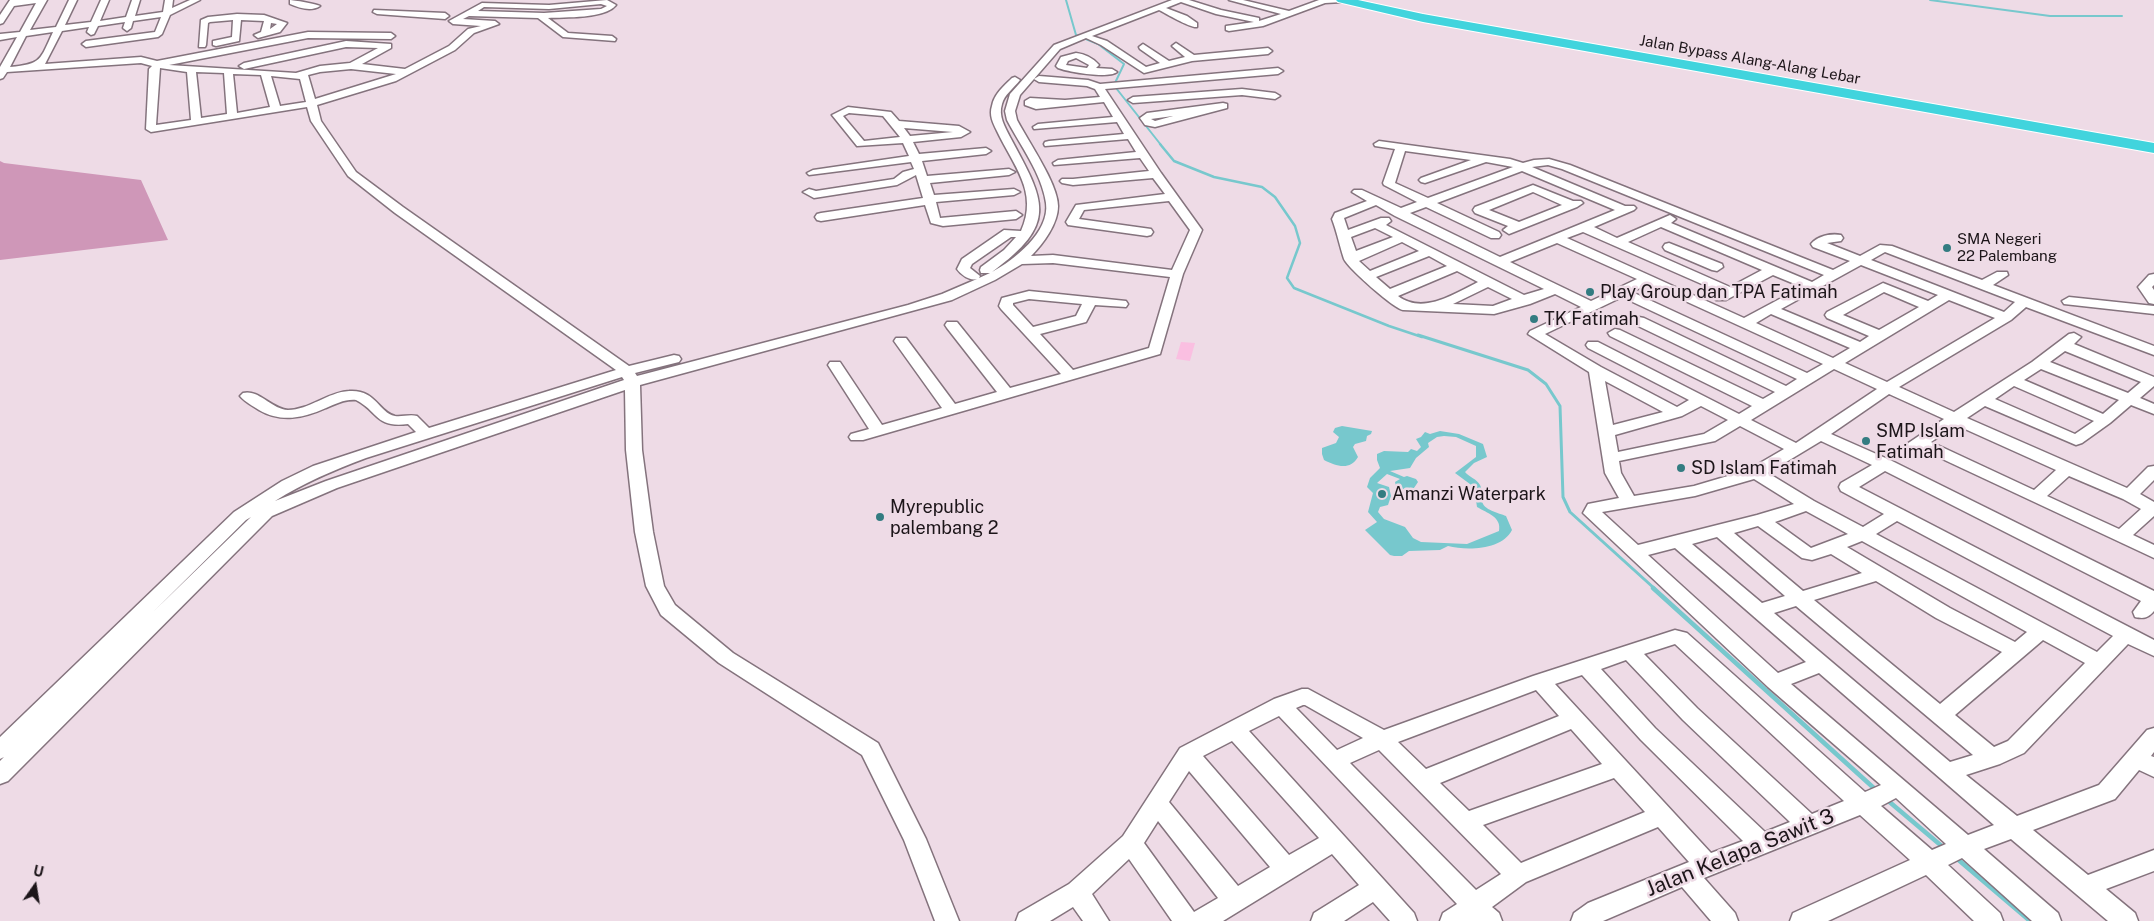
<!DOCTYPE html>
<html>
<head>
<meta charset="utf-8">
<style>
  body { margin:0 }
  #map { position:relative; width:2154px; height:921px; overflow:hidden; background:#eedbe6; font-family:"Public Sans",sans-serif }
  canvas { display:block }
  .north { position:absolute; left:10px; top:861px; width:50px; height:50px; -webkit-text-stroke:4px #eedbe6; paint-order:stroke; rotate:13deg; font-size:14px; font-weight:700; line-height:20px; text-align:center; color:#1c1519 }
  .north::after { content:''; display:block; margin:auto; width:18px; height:22px; background:#1c1519; clip-path:polygon(50% 0,100% 100%,50% 72%,0 100%) }
</style>
</head>
<body>
<div id="map">
<canvas width="2154" height="921"></canvas>
<div class="north">U</div>
</div>
<script>
const ctx = document.querySelector('canvas').getContext('2d');
ctx.lineJoin = 'round';
function fill(path, color) {
  ctx.fillStyle = color;
  ctx.fill(path, 'evenodd');
}
function trace(path, color, width, dash) {
  ctx.strokeStyle = color;
  ctx.lineWidth = width;
  ctx.lineCap = dash ? 'butt' : 'round';
  ctx.setLineDash(dash || []);
  ctx.stroke(path);
}
function label(font, color, halo, rows, align = 'center') {
  ctx.font = font + ' "Public Sans",sans-serif';
  ctx.lineWidth = 5;
  ctx.setLineDash([]);
  ctx.textBaseline = 'middle';
  ctx.strokeStyle = halo;
  ctx.fillStyle = color;
  for (const [text, x, y, turn = 0] of rows) {
    ctx.save();
    ctx.translate(x, y);
    ctx.rotate((+turn || 0) * Math.PI / 180);
    ctx.textAlign = isNaN(turn) ? turn : align;
    if (halo) ctx.strokeText(text, 0, 0);
    ctx.fillText(text, 0, 0);
    ctx.restore();
  }
}
const green = new Path2D(`
  M1181,342L1195,343L1190,361L1176,359Z`);
const forest = new Path2D(`
  M0,161L4,163L141,180L168,240L0,260Z`);
const water = new Path2D(`
  M1342,426L1372,431L1371,434L1367,436L1366,441L1355,444L1353,447L1358,457C1350,471 1336,466 1324,460L1322,454V448L1336,443L1339,437L1333,432L1335,428Z
  M1440,431L1459,434L1483,444L1487,457L1474,463L1465,472C1469,477 1477,479 1480,485C1483,490 1480,496 1482,501C1483,510 1499,513 1506,516L1512,530C1502,550 1467,551 1448,546L1440,550L1409,551L1402,556H1394L1390,555L1365,530L1377,522L1368,512L1373,493L1367,487L1370,478L1380,468L1377,460V454L1384,451L1408,452L1411,449L1417,451L1421,447L1416,439L1421,437L1425,432L1430,434ZM1444,436L1456,437L1476,446V457L1455,473L1474,487L1477,507C1487,513 1502,517 1499,531L1467,544L1421,542L1413,538L1405,527L1384,519L1378,512L1380,507L1388,505L1391,496L1389,487L1377,483L1387,474L1400,479L1395,482L1396,486H1400L1402,489L1414,488L1418,482L1416,479L1407,476L1404,477L1390,471L1410,468L1416,458L1429,447L1428,443L1437,437Z`);
const streamFar3 = new Path2D(`
  M1066,0L1076,35L1098,44L1124,64L1115,83L1116,88L1161,145
  M1930,0L2050,16H2122`);
const streamFar2 = new Path2D(`
  M1160,144L1174,161L1214,177L1262,187L1275,197L1295,226L1300,243L1287,278L1294,288L1389,326L1422,337`);
const streamFar1 = new Path2D(`
  M1418,335L1528,370L1546,384L1560,406L1563,497L1570,512L1655,589`);
const stream = new Path2D(`
  M1653,588L1876,790
  M1886,799L1944,848
  M1955,857L2030,921`);
const minor = new Path2D(`
  M10,0H47L30,30L56,27L69,0H77L65,25L91,22L101,0H109L100,21L126,17L132,0H140L135,16L163,12L165,0H173L172,8L190,0H200L170,15L162,34L158,37L86,47L82,44L86,41L155,32L161,17L133,21L131,28L127,31L123,28L125,22L98,26L94,34L91,35L87,32L89,27L62,31L45,64L141,57L157,61L308,32L391,33L395,36L391,39L308,38L169,65L296,73L320,66L350,63L378,48L346,47L244,69L239,66L244,63L346,41L391,44V48L362,64L405,69L449,46L468,29L481,26L453,24L449,21L482,3L549,5L607,0L616,5C605,19 565,17 548,18L568,33L612,36L616,39L615,41L563,37L538,18L469,16L463,19L495,21L499,24L474,33L455,50L396,81L317,105L321,121L356,172L403,207L629,366L674,355L679,356L681,359L679,362L635,373L637,376L908,305L942,294L977,279C970,281 961,275 957,269L962,259L1004,230L1021,231C1039,192 1013,165 997,131C993,123 989,115 992,106C994,94 1004,86 1012,78L1015,77L1020,80C1014,88 1004,95 1002,104C998,116 1005,127 1010,137C1045,202 1059,223 992,272C1014,260 1050,232 1046,203C1042,174 1020,145 1007,120L1005,111L1010,94L1054,45L1172,0H1189L1221,10L1259,18V21L1281,14L1229,0H1243L1289,11L1319,0H1347L1343,2L1325,3L1263,26L1229,31L1226,30V26L1254,22L1216,14L1181,2L1166,8L1187,16L1197,23V27C1190,28 1167,14 1159,10L1092,36L1107,41L1146,67L1160,63L1140,49L1139,47L1143,44L1169,61L1185,57L1172,46L1176,43L1194,55L1268,48L1272,51L1268,54L1192,61L1144,73L1101,45L1086,38L1060,49L1020,95L1015,111L1017,120C1028,141 1058,184 1058,206C1058,224 1043,244 1031,256L1053,255L1172,270L1190,230L1169,201L1084,210L1079,219L1151,229L1153,232L1151,235L1147,236L1068,225L1066,222L1076,205L1165,194L1153,178L1073,185L1062,183L1060,181L1062,179H1073L1149,171L1140,158L1054,165L1053,163L1058,160L1136,152L1128,139L1045,146L1044,144L1045,142L1049,141L1124,134L1117,122L1034,129L1033,127L1038,124L1113,117L1104,102L1036,109L1025,105V101L1030,98L1065,100L1100,97L1095,89L1087,86L1039,82L1034,79L1039,76L1088,80L1100,84L1278,68L1283,71L1278,74L1105,89L1161,173L1202,230L1183,274L1160,354L863,440H851L849,437L851,434L869,429L828,365L830,362H840L882,425L942,408L894,341L896,338H906L955,404L997,392L947,328L945,325L947,322H957L1010,388L1061,374L1001,309L999,306L1002,298L1029,291L1126,301L1128,304L1126,307L1095,305L1086,322L1040,334L1073,370L1149,348L1170,277L1053,263L1022,264L995,280L952,300L640,385L642,450L653,532L664,586L675,605L733,653L878,743L926,839L959,921H935L904,840L862,755L719,663L661,615L646,586L635,532L626,450L625,390L337,488L272,516L8,781L0,784V761L4,757L0,759V737L234,512L282,481L313,466L416,432L408,424C375,428 379,412 356,400C345,399 336,404 326,408C304,418 281,423 259,410C253,406 245,402 240,396L243,393C259,389 271,409 288,410C309,410 328,392 349,391C376,389 378,412 395,416C402,417 410,414 417,416L429,428L616,370L395,213L348,176L311,121L307,107L151,132L146,129L149,69L152,66L141,63L7,72L3,78L0,79V67L17,37L0,40V34L20,32L36,3L14,6L3,23L0,24V15ZM601,4L607,6L601,9L544,13L478,11L484,7L549,9ZM53,32C40,60 42,64 10,67L26,36ZM160,68L187,72L191,120L156,125ZM351,69L396,74L315,99L308,75L320,72ZM196,72L224,73L227,114L201,118ZM233,74L261,75L270,107L237,113ZM271,76L300,79L306,102L280,106ZM1011,237H1016L1004,250L981,267L980,270L981,273H990L979,278L980,276L970,268L972,264ZM1029,299L1082,304L1076,316L1033,327L1013,305V303ZM622,377L624,380L326,481L275,501C303,483 334,470 366,458ZM251,517L153,612L246,520Z
  M290,0C293,0 317,4 320,6C311,12 299,8 290,4Z
  M374,10L445,13L449,16L445,19L377,14L373,12Z
  M237,14L264,15L287,23L280,32L258,38L254,35L261,32L264,21L241,20L239,41L216,46L213,45V41L232,37L233,20L210,22L208,23L206,45L205,47H199L201,20L208,17ZM271,23L277,24L270,29Z
  M1076,53C1085,54 1093,58 1099,65L1096,68L1112,69L1117,72C1108,79 1069,72 1058,68L1056,66L1061,57ZM1076,58L1089,65L1087,68L1066,65L1068,61Z
  M1242,89L1275,93L1280,96L1275,99L1242,95L1133,103L1128,100L1133,97Z
  M1223,103L1227,104V108L1155,127L1145,125L1140,118L1147,113ZM1173,116L1155,121L1151,119Z
  M848,107L891,112L899,121L959,126L970,132L961,137L913,142L919,154L986,148L991,151L986,154L922,161L927,176L1009,169L1015,172L1009,175L930,183L934,195L1014,189L1020,192L1014,195L936,202L940,218L1016,211L1022,215L1016,219L943,226L931,223L925,205L821,221L817,220L815,217L817,214L821,213L923,198L916,175L897,185L814,198L803,192L809,189L816,191L894,179L903,172L914,169L911,162L809,175L807,173L813,170L909,156L903,143L857,146L832,115ZM849,113L883,116L900,137L864,141L843,116ZM904,128L953,132L910,136Z
  M1379,141L1510,159L1523,163L1534,160L1549,159L1570,165L1833,270L1850,261L1813,247L1811,244C1817,236 1831,233 1841,235L1843,238L1841,241L1827,243L1860,256L1880,245L1892,246L1982,280L1997,272H2007L2008,275L1993,285L2154,346V355L2026,307L2011,320L1899,387L1954,412L2032,362L2069,334L2074,333L2081,337L2074,344L2154,377V386L2140,398L2154,404V414L2131,405L2110,423L2082,443L2076,445L1985,406L1967,418L2127,488L2148,467L2154,466V480L2140,494L2154,502V516L2133,535L2154,545V558L1921,449L1910,456H1898L1896,453L1898,450L1944,419L1889,394L1831,434L1890,460L2154,591V611C2148,618 2144,619 2135,617L2133,612L2141,601L1885,471L1859,487L2154,640V656L2128,644L2024,753L2000,764L1966,775L2017,816L2099,785L2147,730L2154,728V752L2151,756L2154,757V777L2139,770L2115,799L2033,830L2088,875L2154,850V871L2106,889L2135,913L2138,921H2108L2011,839L1984,849L2058,913L2061,921H2032L1962,858L1948,865L2000,913L2003,921H1974L1926,875L1828,921H1790L1793,913L1910,860L1860,815L1704,878L1735,913L1738,921H1711L1682,887L1603,921H1571L1574,913L1588,903L1689,862L1658,827L1526,882L1492,907L1499,913L1502,921H1440L1443,913L1457,904L1279,716L1249,731L1414,913L1417,921H1390L1373,902L1344,921H1311L1314,913L1359,885L1332,854L1223,921H1172L1129,859L1092,894L1109,921H1083L1073,907L1050,921H1016L1019,913L1069,884L1123,836L1180,748L1274,699L1302,689H1308L1384,730L1533,676L1675,630L1687,633L1865,792L1881,785L1768,687L1583,513L1588,504L1619,498L1605,473L1589,372L1528,334L1530,331L1581,307L1555,294L1530,304L1494,314L1403,310C1393,308 1348,268 1344,259C1340,247 1337,232 1332,219L1335,213L1367,201L1352,192L1354,190H1362L1401,208L1417,202L1384,185L1383,183L1395,149L1375,146L1374,144ZM1405,151L1471,160L1421,178L1419,180L1421,182L1425,183L1486,162L1513,167L1428,198L1395,183ZM1548,165L1562,169L1824,275L1812,282L1671,223L1676,219L1670,215L1617,238L1594,227L1634,210L1636,208L1634,206H1625L1532,167ZM1522,171L1615,210L1500,257L1410,213L1426,207L1491,238H1499L1501,235L1499,232L1437,203ZM1376,205L1395,216L1544,289L1524,295L1386,225L1391,221L1389,218H1381L1348,230L1344,218ZM1661,227L1762,270L1730,287L1628,242ZM1375,228L1393,237L1356,251L1351,237ZM1583,232L1720,292L1714,297L1716,300H1726L1773,275L1802,287L1744,318L1567,238ZM1402,242L1419,251L1370,271L1359,261ZM1557,243L1637,279L1591,301L1510,262ZM1885,252L2015,302L2004,312L1871,260ZM1429,256L1447,266L1390,289L1376,277ZM1861,265L1938,295L1928,301L1883,283L1827,312L1825,315L1827,318L1869,336L1860,342L1781,309ZM1457,271L1478,282C1454,294 1423,315 1398,296ZM1648,284L1823,364L1807,373L1632,292ZM1488,287L1512,299L1493,306L1453,304ZM1884,292L1919,307L1879,330L1843,315ZM1622,297L1797,379L1786,386L1644,318L1639,317L1632,321L1634,324L1775,392L1763,399L1620,330L1615,329L1608,333L1610,336L1752,406L1739,414L1598,342H1588L1586,345L1588,348L1689,400L1677,407L1601,367L1545,334ZM1949,300L1995,318L1887,382L1845,363ZM1771,314L1850,348L1833,358L1756,323ZM2065,351L2141,382L2128,393L2050,362ZM1834,369L1877,389L1796,443L1751,420ZM2041,369L2119,400L2103,414L2024,380ZM1605,381L1663,412L1613,425ZM2014,386L2094,421L2075,434L1995,399ZM1701,406L1728,420L1704,434L1618,452L1615,435L1682,416ZM1956,425L2056,470L2034,490L1931,442ZM1740,426L1784,449L1748,470L1694,486L1634,496L1621,473L1619,461L1715,441ZM1821,441L1872,465L1841,483L1839,487L1841,491L1884,514L1863,527L1814,501L1768,473ZM2069,476L2123,499L2141,509L2119,529L2047,496ZM1754,479L1794,504L1757,515L1638,545L1602,512L1695,496ZM1806,511L1848,534L1811,548L1775,522ZM1897,521L2113,636L2097,652L1876,534ZM1758,526L1802,558L1812,560L1831,554L1862,573L1803,591L1734,533ZM1717,537L1785,596L1762,603L1692,544ZM1862,541L2027,632L2015,642L1950,608L1847,547ZM1675,548L1806,662L1778,673L1648,555ZM1876,581L1936,618L2002,652L1940,704L1814,600ZM1796,606L1973,755L1950,762L1774,613ZM2043,640L2085,663L2008,741L1994,747L1955,715ZM1675,644L1822,781L1844,801L1812,814L1697,708L1644,654ZM1626,660L1683,720L1790,822L1765,832L1655,728L1601,669ZM1819,673L1994,825L1968,835L1791,684ZM1582,675L1641,740L1743,841L1711,853L1555,684ZM1536,690L1559,716L1426,769L1398,742ZM1303,705H1305L1363,738L1337,750L1296,708ZM1571,729L1602,764L1469,811L1440,783ZM1232,741L1319,838L1289,855L1203,756ZM1379,750L1501,874L1476,890L1350,763ZM1189,771L1270,867L1238,886L1169,802ZM1614,778L1645,812L1521,863L1483,825ZM1896,798L1946,844L1932,850L1881,806ZM1158,821L1218,898L1194,912L1144,843Z
  M1533,185L1573,201H1581L1583,203L1577,207L1509,234L1503,230L1508,226L1475,213L1473,210L1475,207ZM1533,192L1562,205L1519,222L1489,210Z
  M1669,243L1722,264L1723,267L1717,271L1712,270L1665,250L1663,247L1665,244Z
  M2154,274V285L2152,287L2154,290V304L2149,303L2138,287L2149,275Z
  M2069,297L2154,306V314L2064,304L2062,301Z`);
const highway = new Path2D(`
  M1336,0H1358L1423,14L2154,143V153L1423,22L1338,2Z`);
const markers = [
  [1947,248,5,"#337c81"],
  [1590,292,5,"#337c81"],
  [1534,319,5,"#337c81"],
  [1866,441,5,"#337c81"],
  [1681,468,5,"#337c81"],
  [1382,494,5,"#337c81"],
  [880,517,5,"#337c81"]
];
const farStreetnames = [
  ["Jalan Bypass Alang-Alang Lebar",1750,60,10]
];
const farPoinames = [
  ["SMA Negeri",1957,239],
  ["22 Palembang",1957,256]
];
const poiNames = [
  ["Play Group dan TPA Fatimah",1600,292],
  ["TK Fatimah",1544,319],
  ["SMP Islam",1876,431],
  ["Fatimah",1876,452],
  ["SD Islam Fatimah",1691,468],
  ["Amanzi Waterpark",1392,494],
  ["Myrepublic",890,507],
  ["palembang 2",890,528]
];
const nearStreetnames = [
  ["Jalan Kelapa Sawit 3",1740,853,-22]
];
fill(green, '#fabfe1');
fill(forest, '#cf97b8');
fill(water, '#77c8cd');
trace(streamFar3, '#77c8cd', 2);
trace(streamFar2, '#77c8cd', 2.5);
trace(streamFar1, '#77c8cd', 3);
trace(stream, '#77c8cd', 4.5);
trace(minor, '#84737d', 3);
trace(highway, '#fff', 2);
fill(minor, '#fff');
fill(highway, '#41d4dd');
for (const [x, y, r, color] of markers) {
  const dot = new Path2D();
  dot.arc(x, y, r, 0, 2 * Math.PI);
  ctx.fillStyle = color;
  ctx.fill(dot);
  trace(dot, '#eedbe6', 2);
}
label('15px', '#1c1519', '#eedbe6', farStreetnames);
label('15px', '#1c1519', '#eedbe6', farPoinames, 'left');
label('18px', '#1c1519', '#eedbe6', poiNames, 'left');
label('21px', '#1c1519', '#eedbe6', nearStreetnames);
</script>
</body>
</html>
